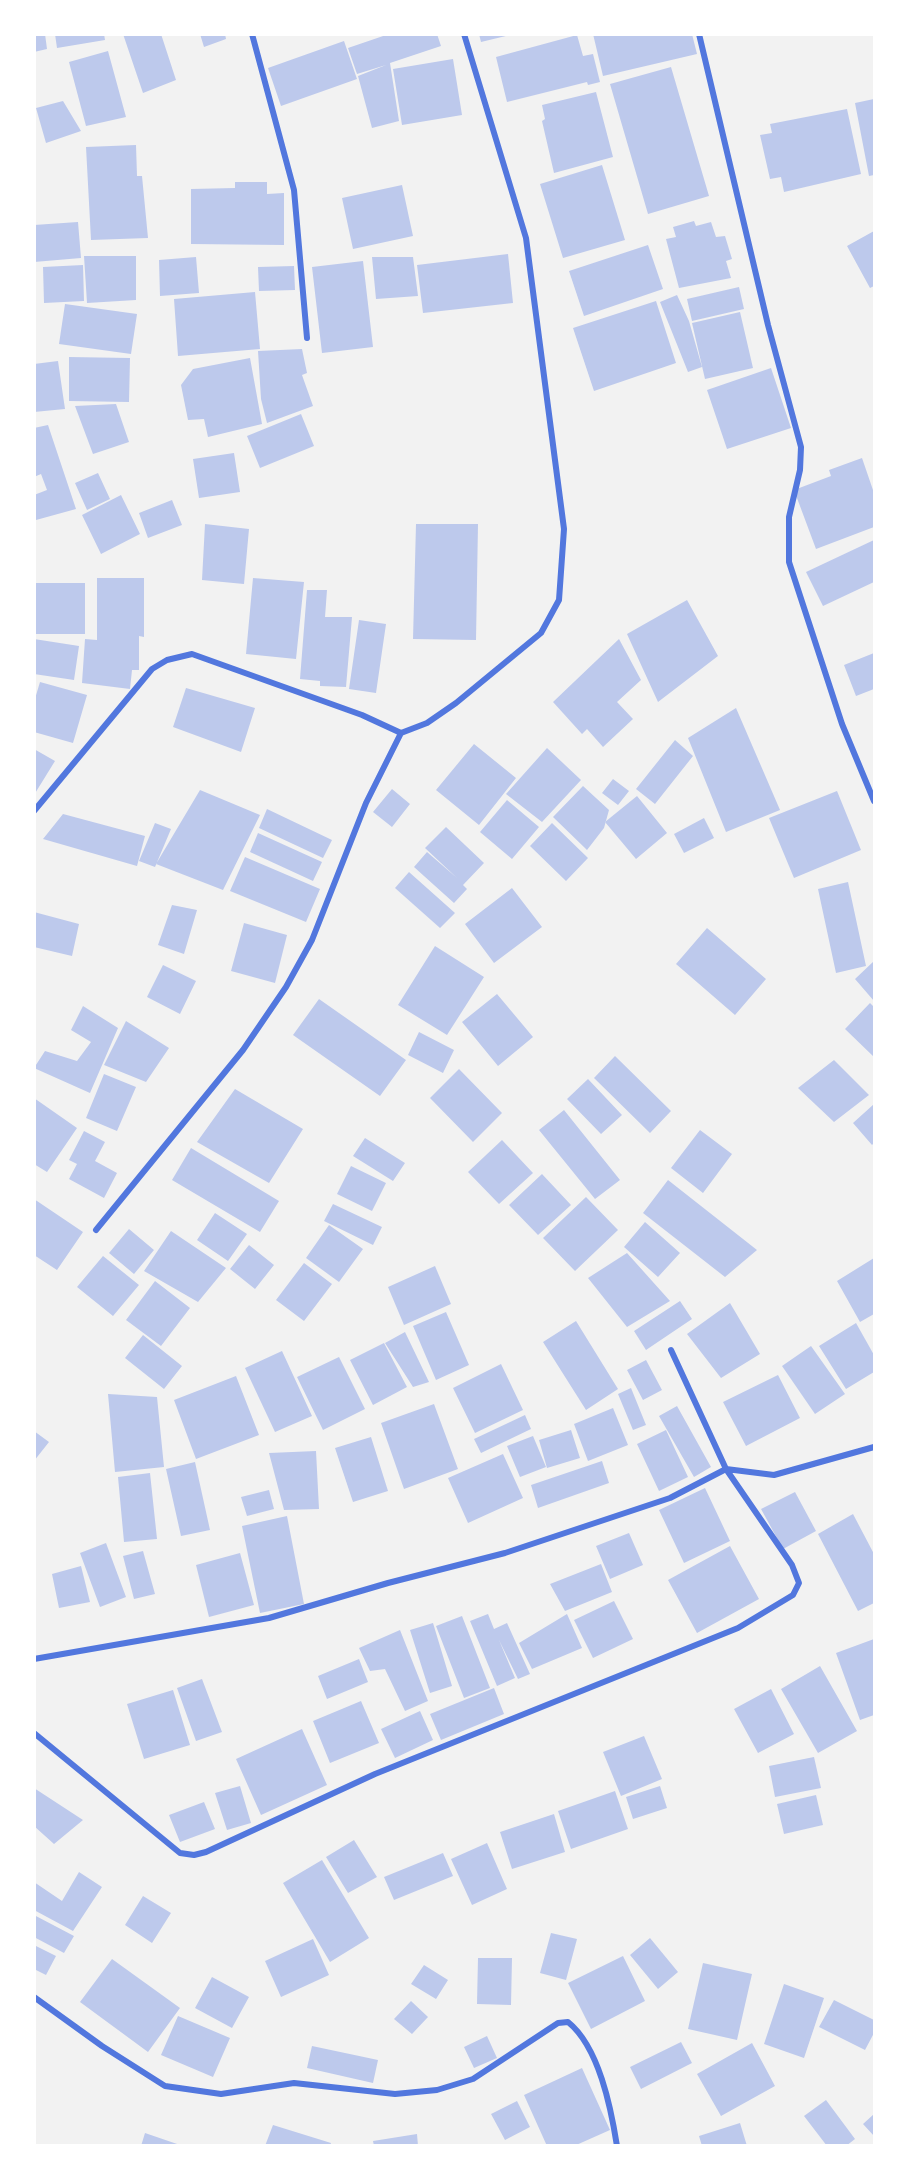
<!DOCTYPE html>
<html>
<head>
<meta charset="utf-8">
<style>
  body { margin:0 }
  #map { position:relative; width:909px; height:2180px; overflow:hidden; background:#f2f2f2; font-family:"Space Grotesk",sans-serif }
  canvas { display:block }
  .frame { position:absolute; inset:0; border:36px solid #fff; pointer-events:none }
</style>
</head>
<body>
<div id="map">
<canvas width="909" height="2180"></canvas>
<div class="frame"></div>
</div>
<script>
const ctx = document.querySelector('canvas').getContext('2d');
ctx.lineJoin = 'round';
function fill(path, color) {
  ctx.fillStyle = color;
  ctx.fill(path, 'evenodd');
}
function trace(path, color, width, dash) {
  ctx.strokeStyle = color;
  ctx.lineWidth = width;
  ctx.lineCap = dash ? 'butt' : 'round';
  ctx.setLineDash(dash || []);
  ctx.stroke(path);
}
const building = new Path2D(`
  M34,34H45L47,49L34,52Z
  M55,34H104L105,40L57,48Z
  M123,34H161L176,80L143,93Z
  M200,34H225L226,39L204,47Z
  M389,34H437L441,46L390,63L399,121L372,128L358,76L386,65L357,74L348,48Z
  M479,34H510V35L481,42Z
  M593,34H692L697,54L603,76Z
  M577,35L583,56L593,54L600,82L588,85L587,82L507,102L496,57Z
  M344,41L357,79L281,106L268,68Z
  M108,51L126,117L86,126L69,62Z
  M453,59L462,115L402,125L393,69Z
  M671,67L709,196L648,214L610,84Z
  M596,92L613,157L554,173L542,121L545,119L542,105Z
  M874,99V175L869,176L855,103Z
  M63,101L81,131L46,143L36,108Z
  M847,109L861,174L784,192L781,177L770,179L760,135L772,133L770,124Z
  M136,145L137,176H142L148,238L91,240L86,147Z
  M602,165L625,240L563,258L540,184Z
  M235,182H267V194L284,193V245L191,244V189L235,188Z
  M402,185L413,236L353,249L342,198Z
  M694,221L696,226L711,222L716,237L725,236L732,259L726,261L731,278L679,288L666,239L676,237L673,227Z
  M78,222L81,258L34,262V225Z
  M874,231V286L870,288L847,246Z
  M648,245L663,289L584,316L569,271Z
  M508,254L513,303L423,313L417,265Z
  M84,256H136V300L87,303Z
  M196,257L199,293L160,296L159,260Z
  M372,257H413L418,296L376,299Z
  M363,261L373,347L322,353L312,267Z
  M83,265L84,301L44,303L43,267Z
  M294,266L295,290L259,291L258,267Z
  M739,287L744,309L692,321L687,299Z
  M255,292L260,349L178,356L174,299Z
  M677,295L689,321L702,367L688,372L660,302Z
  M656,301L676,363L594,391L573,328Z
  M65,304L137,314L131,354L59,344Z
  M740,312L753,368L705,379L692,323Z
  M302,349L307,373L302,375L313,406L267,423L261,399L258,351Z
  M69,357L130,358L129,402L69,401Z
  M250,358L262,424L208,437L204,419L188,420L181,385L193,369Z
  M58,361L65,409L34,412V364Z
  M771,368L791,428L727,449L707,390Z
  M116,404L129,442L93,454L75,406Z
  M301,414L314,446L260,468L247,436Z
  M48,425L76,509L36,520L34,495L47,490L41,474L34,477V428Z
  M234,453L240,492L199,498L193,459Z
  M862,458L874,493V527L816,549L794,490L831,476L829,470Z
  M98,473L110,499L87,510L75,483Z
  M121,495L140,534L101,554L82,515Z
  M172,500L182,525L148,538L139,513Z
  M205,524L249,529L244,584L202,580Z
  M416,524H478L476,640L413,639Z
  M874,540V582L823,606L806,572Z
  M97,578H144V637L139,636V670H132L130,689L82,683L85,639L97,640Z
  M253,578L304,582L296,659L246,654Z
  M34,583H85V634H34Z
  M307,590H327L325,617H352L346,687L320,686V681L300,679Z
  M687,600L718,656L658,702L627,634Z
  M359,620L386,624L376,693L349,689Z
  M34,639L79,646L74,680L34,674Z
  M619,639L641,680L617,702L633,719L603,747L587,729L582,734L553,702Z
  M874,653V689L856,696L844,665Z
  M40,682L87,695L73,743L34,732V702Z
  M186,688L255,708L241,752L173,727Z
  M736,708L780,810L726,832L688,738Z
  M675,740L693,756L655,804L636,789Z
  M474,744L516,778L479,825L436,790Z
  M547,748L581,780L542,822L506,794Z
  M34,749L55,761L34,795Z
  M613,779L629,791L618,805L602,793Z
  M583,786L609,810L604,828L587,850L553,817Z
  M392,789L410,804L392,827L373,812Z
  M200,790L260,815L223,890L156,864Z
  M837,791L861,850L794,878L769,818Z
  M637,796L667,833L636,859L605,822Z
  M507,800L539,827L512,859L480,832Z
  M267,809L332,840L323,858L259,828Z
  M63,814L145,836L137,866L43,839Z
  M704,818L714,838L684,853L674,834Z
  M155,823L171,829L155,867L139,861Z
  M552,823L588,858L566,881L530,846Z
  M446,827L484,863L463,885L467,889L454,903L414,867L427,852L457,878L425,848Z
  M258,833L322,862L313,881L250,852Z
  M245,857L320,889L306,922L230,891Z
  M409,872L455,913L440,928L395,888Z
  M848,882L866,966L836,973L818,889Z
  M512,888L542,927L494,963L465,924Z
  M172,905L197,910L184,954L158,945Z
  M34,912L79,924L72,956L34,947Z
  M244,923L287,935L275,983L231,971Z
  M707,928L766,979L735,1015L676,964Z
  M435,946L484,977L447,1035L398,1005Z
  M874,961V1001L855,979Z
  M163,965L196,981L180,1014L147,997Z
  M497,994L533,1037L498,1066L462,1022Z
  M319,999L406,1060L380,1096L293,1035Z
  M870,1003L874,1007V1057L845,1029Z
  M83,1006L118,1028L90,1093L34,1068L45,1051L77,1061L91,1042L71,1030Z
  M126,1021L169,1048L146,1082L104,1065Z
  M419,1032L454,1050L443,1073L408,1055Z
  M615,1056L671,1111L650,1133L594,1078Z
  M834,1060L869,1095L834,1122L798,1088Z
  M459,1069L502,1113L473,1142L430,1098Z
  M104,1074L136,1087L117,1131L86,1118Z
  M588,1079L622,1115L601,1134L567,1099Z
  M235,1089L303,1129L269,1183L197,1142Z
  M34,1098L77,1128L47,1172L34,1164Z
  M874,1104V1143L872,1145L853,1123Z
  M564,1110L620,1180L595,1199L539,1130Z
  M700,1130L732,1154L703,1193L671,1168Z
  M84,1131L105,1142L95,1161L117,1173L104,1198L69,1179L77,1164L69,1160Z
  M365,1138L405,1163L393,1181L353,1156Z
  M502,1140L533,1173L499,1204L468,1172Z
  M191,1148L279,1201L260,1232L172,1180Z
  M351,1166L386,1183L372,1211L337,1194Z
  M542,1174L571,1205L538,1235L509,1205Z
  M668,1180L757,1250L725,1277L643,1213Z
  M586,1197L618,1230L575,1271L543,1238Z
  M34,1199L83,1232L57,1270L34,1255Z
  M333,1204L382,1227L373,1245L324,1221Z
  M215,1213L247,1234L228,1261L197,1240Z
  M645,1222L680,1253L658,1277L624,1247Z
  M329,1225L363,1249L339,1282L306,1258Z
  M129,1229L154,1250L134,1274L109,1253Z
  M171,1231L226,1268L198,1302L144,1271Z
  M249,1245L274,1265L255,1289L230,1269Z
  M627,1253L670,1301L627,1327L588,1278Z
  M103,1256L139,1285L113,1316L77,1287Z
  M874,1258V1314L860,1322L837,1281Z
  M304,1263L332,1284L304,1321L276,1300Z
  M435,1266L451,1304L404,1325L388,1287Z
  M155,1281L190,1308L161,1346L126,1320Z
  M680,1301L692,1319L646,1350L634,1331Z
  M730,1303L760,1354L721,1378L687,1334Z
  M446,1312L469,1365L436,1380L413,1326Z
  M576,1321L618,1389L586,1410L543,1342Z
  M856,1323L874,1355V1372L846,1389L819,1346Z
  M405,1332L429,1382L413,1387L385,1343Z
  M143,1335L182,1366L164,1389L125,1358Z
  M384,1343L407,1387L373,1405L350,1360Z
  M811,1346L845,1394L815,1414L782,1366Z
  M282,1351L312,1416L275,1432L245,1368Z
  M339,1357L365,1409L323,1430L297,1377Z
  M646,1360L662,1390L643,1400L627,1370Z
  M501,1364L523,1410L475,1433L453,1388Z
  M778,1375L800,1418L746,1446L723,1402Z
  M236,1376L259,1435L196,1459L174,1400Z
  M631,1388L646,1425L633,1430L618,1394Z
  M108,1394L157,1397L164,1467L115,1472Z
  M434,1404L458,1469L404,1489L381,1423Z
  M677,1406L711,1467L694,1477L659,1416Z
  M613,1408L628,1445L588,1461L574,1424Z
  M525,1415L531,1429L481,1453L474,1439Z
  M571,1430L580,1458L547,1468L539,1440Z
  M666,1430L688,1477L659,1491L637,1444Z
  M34,1431L49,1442L34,1461Z
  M533,1436L546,1467L520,1477L507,1446Z
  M371,1437L388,1491L353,1502L335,1448Z
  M316,1451L319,1509L284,1510L269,1453Z
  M503,1454L523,1498L468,1523L448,1478Z
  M602,1461L609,1483L538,1508L531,1485Z
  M195,1462L210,1530L181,1536L166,1469Z
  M150,1473L157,1539L124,1542L118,1477Z
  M705,1488L730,1541L684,1563L659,1510Z
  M269,1490L274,1509L247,1516L241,1497Z
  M795,1492L816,1531L783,1549L761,1509Z
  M853,1514L874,1554V1603L858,1611L818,1534Z
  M287,1516L304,1604L260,1613L242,1526Z
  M629,1533L643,1565L610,1579L596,1546Z
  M106,1543L126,1597L100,1607L80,1553Z
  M730,1546L759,1599L697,1633L668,1580Z
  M143,1551L155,1594L134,1599L123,1556Z
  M240,1553L254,1605L209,1617L196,1565Z
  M601,1564L612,1592L565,1611L550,1584Z
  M81,1566L90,1602L59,1608L52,1574Z
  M614,1601L633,1639L593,1658L574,1620Z
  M488,1614L494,1629L507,1623L530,1674L518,1679L499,1640L515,1678L497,1686L470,1621Z
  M567,1614L582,1648L532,1669L519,1643Z
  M462,1616L490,1688L464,1698L436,1626Z
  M433,1623L452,1686L430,1693L410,1630Z
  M400,1630L428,1701L405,1711L385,1669L370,1671L359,1648Z
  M874,1639V1715L860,1720L836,1653Z
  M359,1659L368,1682L327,1699L318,1676Z
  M820,1666L857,1731L818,1753L781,1689Z
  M202,1679L222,1732L196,1741L177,1688Z
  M494,1688L504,1714L441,1740L430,1714Z
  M771,1689L794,1734L758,1753L734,1709Z
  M173,1690L190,1745L144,1759L127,1704Z
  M361,1701L379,1743L330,1763L313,1721Z
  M420,1711L433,1740L395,1758L381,1729Z
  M302,1729L327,1785L261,1815L236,1759Z
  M644,1736L662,1779L621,1796L603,1752Z
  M814,1757L821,1788L775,1797L769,1766Z
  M240,1786L251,1823L227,1830L215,1793Z
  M660,1786L667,1808L633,1819L626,1797Z
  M34,1788L83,1820L54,1844L34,1826Z
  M615,1791L628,1829L571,1849L558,1811Z
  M816,1795L823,1825L784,1834L777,1804Z
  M204,1802L215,1829L180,1842L169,1815Z
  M554,1814L565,1852L512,1869L500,1832Z
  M354,1840L377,1877L348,1893L326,1857Z
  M487,1843L507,1889L472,1905L451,1859Z
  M443,1853L453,1876L394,1900L384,1877Z
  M322,1860L369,1938L330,1962L283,1883Z
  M79,1872L102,1887L73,1931L34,1910V1882L62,1901Z
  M143,1896L171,1913L152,1943L125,1925Z
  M34,1915L74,1936L64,1953L34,1937Z
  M551,1933L577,1939L566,1980L540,1973Z
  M650,1938L678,1972L658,1989L630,1955Z
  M313,1939L329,1975L281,1997L265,1961Z
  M34,1945L56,1956L46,1975L34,1969Z
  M623,1956L645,2001L591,2029L568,1983Z
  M478,1958H512L511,2005L477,2004Z
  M112,1959L180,2008L148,2052L80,2002Z
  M703,1963L752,1974L737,2040L688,2029Z
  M424,1965L448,1980L436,1999L411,1984Z
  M212,1977L249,1997L232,2028L195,2008Z
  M784,1984L824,1998L804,2058L764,2044Z
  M834,2000L874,2020V2033L865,2050L819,2027Z
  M411,2001L428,2017L412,2034L394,2019Z
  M178,2016L230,2038L213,2077L161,2055Z
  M487,2036L497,2058L474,2068L464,2047Z
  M681,2042L692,2063L641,2089L630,2067Z
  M752,2043L775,2086L721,2116L697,2074Z
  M312,2046L378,2060L373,2083L307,2068Z
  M582,2068L610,2130L574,2146H547L524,2095Z
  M826,2100L855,2139L846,2146H827L804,2116Z
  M517,2101L530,2127L505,2140L491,2114Z
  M874,2114V2136L863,2124Z
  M740,2123L747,2146H702L699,2136Z
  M273,2125L331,2143L330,2146H265Z
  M145,2133L180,2145V2146H141Z
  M417,2134L418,2146H374L373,2141Z`);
const minor = new Path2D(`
  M252,34L294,190L307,338
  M699,34L768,325L801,447L800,470L789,517V562L842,724L874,801
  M34,811L152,669L167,660L192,654L362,715L401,733L427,723L456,703L541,633L559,600L564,529L526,238L464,34
  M96,1230L243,1050L286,987L312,940L366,803L401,733
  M34,1659L269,1618L388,1583L505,1553L670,1498L726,1469L774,1475L874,1447
  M34,1733L180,1853L194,1855L206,1852L375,1774L738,1628L793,1595L799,1583L792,1565L726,1469L671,1350
  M34,1997L102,2046L165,2086L221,2094L294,2083L395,2094L437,2090L473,2079L558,2023L568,2022C599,2047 611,2108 617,2146`);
fill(building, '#bdc9ec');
trace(minor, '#5277de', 6);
</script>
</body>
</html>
